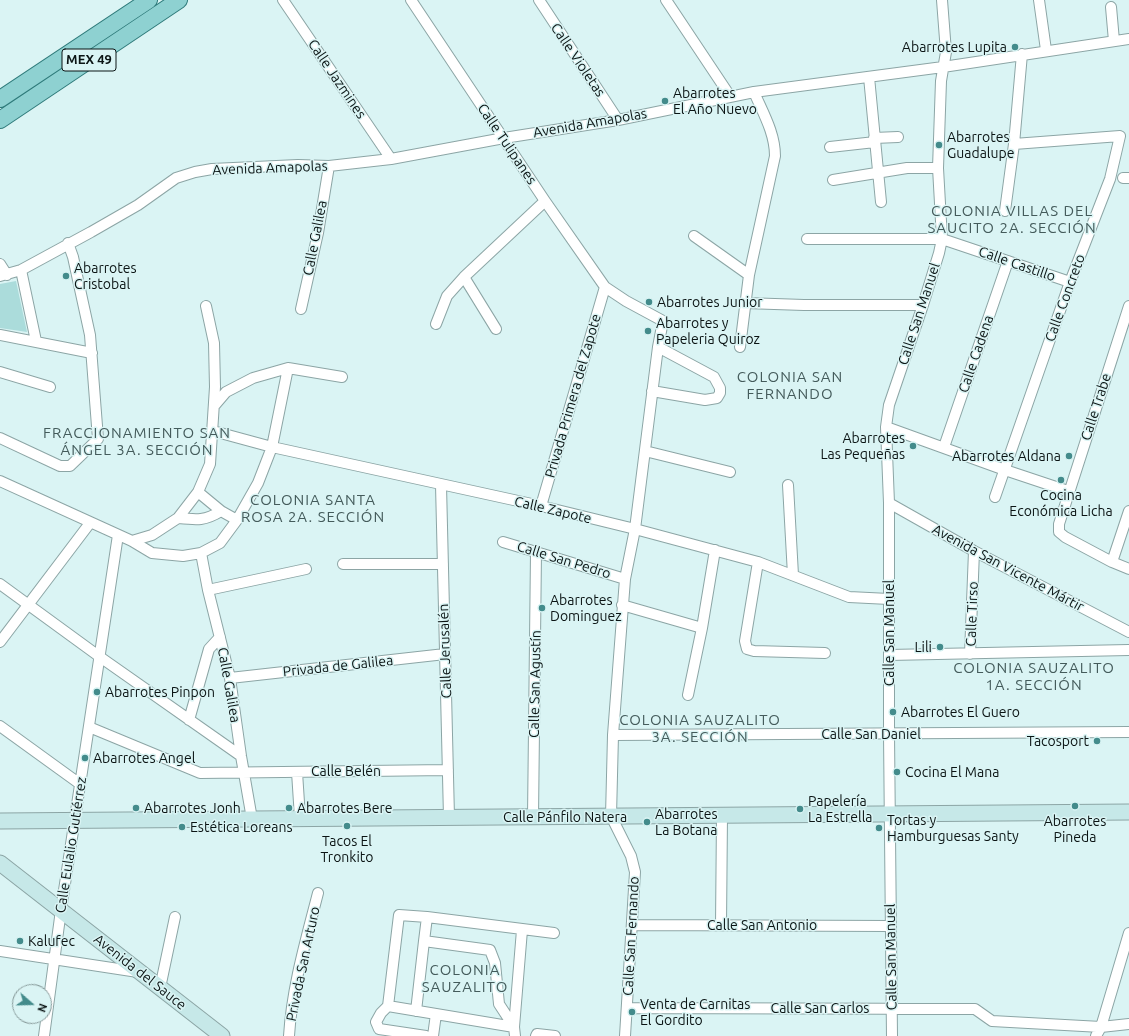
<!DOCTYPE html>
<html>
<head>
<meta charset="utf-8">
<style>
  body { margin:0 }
  #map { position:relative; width:1129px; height:1036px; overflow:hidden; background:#daf4f4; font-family:Ubuntu,sans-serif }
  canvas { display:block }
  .north { position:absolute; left:12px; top:984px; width:40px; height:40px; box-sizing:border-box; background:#daf4f4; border:1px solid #879a9a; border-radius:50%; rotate:110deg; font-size:11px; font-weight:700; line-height:16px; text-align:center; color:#0b1414 }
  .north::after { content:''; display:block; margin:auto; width:14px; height:18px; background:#438b8b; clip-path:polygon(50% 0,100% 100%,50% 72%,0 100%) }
</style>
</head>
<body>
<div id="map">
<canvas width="1129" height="1036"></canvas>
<div class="north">N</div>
</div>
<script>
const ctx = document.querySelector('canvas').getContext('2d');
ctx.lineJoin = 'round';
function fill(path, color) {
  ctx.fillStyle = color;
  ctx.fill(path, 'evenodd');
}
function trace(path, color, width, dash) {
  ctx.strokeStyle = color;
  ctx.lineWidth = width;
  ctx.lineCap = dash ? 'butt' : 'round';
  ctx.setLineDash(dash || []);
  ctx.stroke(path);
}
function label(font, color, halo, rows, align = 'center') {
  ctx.font = font + ' Ubuntu,sans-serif';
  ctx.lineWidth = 3;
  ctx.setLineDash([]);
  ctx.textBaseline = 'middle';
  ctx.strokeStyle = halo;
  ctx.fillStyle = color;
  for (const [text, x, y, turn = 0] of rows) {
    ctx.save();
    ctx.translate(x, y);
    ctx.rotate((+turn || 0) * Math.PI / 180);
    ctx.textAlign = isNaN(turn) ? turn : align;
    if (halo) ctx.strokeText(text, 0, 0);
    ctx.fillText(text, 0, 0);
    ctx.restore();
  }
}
const green = new Path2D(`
  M16,281L27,332L0,328V284Z`);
const minor = new Path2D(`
  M283,0L391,159
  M411,0L545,201L605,287L626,301L663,321L658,347L635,529L625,579L613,735L611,816L631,856L635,872L625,1036
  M539,0L618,120
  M666,0L730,96
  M1039,0L1046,50
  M1111,7L1114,41
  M869,77L881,202
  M874,138L898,137
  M830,147L875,142
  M1123,178H1129
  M833,180L907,168H938
  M1005,211L1014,144L1022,54
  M694,236L749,275
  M807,239H942L1070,282
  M0,264L7,275
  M21,270L36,341
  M0,276L21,270L91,232L138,205L176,178L195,172L212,169L298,165L329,166L391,159L504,138L618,120L754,92L943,67L1129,39
  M464,277L496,329
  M745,303L804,305H923
  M1129,306L1059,524V532L1065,537L1112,562L1129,569
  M301,309L318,233L329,166
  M436,324L447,296L464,277L545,201
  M0,335L92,353
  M740,347L749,275L775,156C775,133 763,113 754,92
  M0,372L50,387
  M652,391L705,400L717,398L720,393V388L714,377L658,347
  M214,406L226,392L253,378L288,368L342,377
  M886,427L1005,470L1068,491
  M213,431L272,447L541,506L635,529L758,562L849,597L889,599
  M0,438L60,466H70L98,439L90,335L73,257L68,243
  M944,447L1008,261
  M645,451L730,472
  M0,481L132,541L152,553L183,556L201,553L220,543L237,520L258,483L272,447L288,368
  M441,485L449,817
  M788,485L793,575
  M198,492L221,511L237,520
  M995,497L1070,282L1110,179L1120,136L1014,144
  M889,503L974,551L1129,632
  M541,506L605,287
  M178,518C197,520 205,521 221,511
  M132,541L152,535L178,518L198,492L210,464L215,387L214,343L206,306
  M503,542L625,579
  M201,553L208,590L230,678L241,756L252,819
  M758,562L745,641L747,649L754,651L825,653
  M1112,562L1129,511
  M343,564H443
  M0,584L100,657L241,756
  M208,590L306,569
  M622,605L702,628
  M0,642L90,523
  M970,654L974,551
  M889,655L1129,650
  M230,678L445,654
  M688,695L702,628L715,550
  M189,720L209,649L220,637
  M0,726L80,784
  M89,727L200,773L448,770
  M613,735L1129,732
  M297,772L300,818
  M533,817L536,552
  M633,925L890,926
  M721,925L722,815
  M424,941L427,917
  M0,951L138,972
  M160,988L175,917
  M388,1006L399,915L427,917L554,933
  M388,1006L514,1027L515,1036
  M388,1006L381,1013L376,1022L379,1029L426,1036
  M628,1008L975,1009L992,1021L1101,1027L1129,1024
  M416,1011L424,941L490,950L495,963L499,1004L514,1027
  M514,1027L522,930
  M44,1036L61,910L118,535
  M289,1036C292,987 306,940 318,893
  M433,1036L436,1014
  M536,1036L537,1034L555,1036
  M892,1036L889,734V503L886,427L889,405L923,305L939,253L942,239L938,168L941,81L946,52L942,0
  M1096,1036L1101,1027L1129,933`);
const secondary = new Path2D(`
  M0,821L1129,812
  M0,863L222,1036`);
const primary = new Path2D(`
  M0,99L149,0
  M0,120L179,0`);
const markers = [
  [1015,47,4,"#438b8b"],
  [665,101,4,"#438b8b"],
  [939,145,4,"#438b8b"],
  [66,276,4,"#438b8b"],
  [649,302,4,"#438b8b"],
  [648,331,4,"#438b8b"],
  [913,446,4,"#438b8b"],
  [1069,456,4,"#438b8b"],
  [1061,480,4,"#438b8b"],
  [542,608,4,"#438b8b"],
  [940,647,4,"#438b8b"],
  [97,692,4,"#438b8b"],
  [893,712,4,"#438b8b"],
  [1097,741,4,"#438b8b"],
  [85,758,4,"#438b8b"],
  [897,772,4,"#438b8b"],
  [1075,806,4,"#438b8b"],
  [136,808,4,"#438b8b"],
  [289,808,4,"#438b8b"],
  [800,809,4,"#438b8b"],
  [647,822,4,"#438b8b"],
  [347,826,4,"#438b8b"],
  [182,827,4,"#438b8b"],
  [879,828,4,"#438b8b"],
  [20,941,4,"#438b8b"],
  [632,1012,4,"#438b8b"]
];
const shields = [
  [89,60,54]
];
const shieldNames = [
  ["MEX 49",89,60]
];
const poiNames = [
  ["Abarrotes Lupita",1007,47,"right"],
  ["Abarrotes",673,93],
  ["El Año Nuevo",673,109],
  ["Abarrotes",947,137],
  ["Guadalupe",947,153],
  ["Abarrotes",74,268],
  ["Cristobal",74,284],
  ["Abarrotes Junior",657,302],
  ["Abarrotes y",656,323],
  ["Papeleria Quiroz",656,339],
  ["Abarrotes",905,438,"right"],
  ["Las Pequeñas",905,454,"right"],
  ["Abarrotes Aldana",1061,456,"right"],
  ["Cocina",1061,495,"center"],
  ["Económica Licha",1061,511,"center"],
  ["Abarrotes",550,600],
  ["Dominguez",550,616],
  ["Lili",932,647,"right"],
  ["Abarrotes Pinpon",105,692],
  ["Abarrotes El Guero",901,712],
  ["Tacosport",1089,741,"right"],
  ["Abarrotes Angel",93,758],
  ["Cocina El Mana",905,772],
  ["Papelería",808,801],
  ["La Estrella",808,817],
  ["Abarrotes Jonh",144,808],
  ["Abarrotes Bere",297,808],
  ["Abarrotes",655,814],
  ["La Botana",655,830],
  ["Tortas y",887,820],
  ["Hamburguesas Santy",887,836],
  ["Abarrotes",1075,821,"center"],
  ["Pineda",1075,837,"center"],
  ["Estética Loreans",190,827],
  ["Tacos El",347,841,"center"],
  ["Tronkito",347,857,"center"],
  ["Kalufec",28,941],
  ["Venta de Carnitas",640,1004],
  ["El Gordito",640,1020]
];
const streetNames = [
  ["Calle Violetas",578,60,56],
  ["Calle Jazmines",337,79,56],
  ["Avenida Amapolas",590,123,-10],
  ["Calle Tulipanes",507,144,56],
  ["Avenida Amapolas",270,168,-2],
  ["Calle Galilea",315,238,-79],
  ["Calle Castillo",1017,264,19],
  ["Calle Concreto",1065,298,-70],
  ["Calle San Manuel",919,314,-72],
  ["Calle Cadena",976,354,-71],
  ["Privada Primera del Zapote",573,396,-74],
  ["Calle Trabe",1096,407,-72],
  ["Calle Zapote",553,510,13],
  ["Calle San Pedro",564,560,17],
  ["Avenida San Vicente Mártir",1008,568,28],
  ["Calle Tirso",972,614,-88],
  ["Calle San Manuel",889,633,-90],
  ["Calle Jerusalén",445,651,-92],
  ["Privada de Galilea",338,666,-6],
  ["Calle San Agustín",535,684,-89],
  ["Calle Galilea",229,685,80],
  ["Calle San Daniel",871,734],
  ["Calle Belén",346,771],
  ["Calle Pánfilo Natera",565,817],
  ["Calle Eulalio Gutiérrez",71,845,-81],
  ["Calle San Antonio",762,925],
  ["Calle San Fernando",631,936,-87],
  ["Calle San Manuel",891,957,-91],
  ["Privada San Arturo",303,964,-78],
  ["Avenida del Sauce",140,972,38],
  ["Calle San Carlos",820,1008]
];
const neighbourhoodNames = [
  ["COLONIA VILLAS DEL",1012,211],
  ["SAUCITO 2A. SECCIÓN",1012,228],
  ["COLONIA SAN",790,377],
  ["FERNANDO",790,394],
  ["FRACCIONAMIENTO SAN",137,433],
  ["ÁNGEL 3A. SECCIÓN",137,450],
  ["COLONIA SANTA",313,500],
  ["ROSA 2A. SECCIÓN",313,517],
  ["COLONIA SAUZALITO",1034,668],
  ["1A. SECCIÓN",1034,685],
  ["COLONIA SAUZALITO",700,720],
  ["3A. SECCIÓN",700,737],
  ["COLONIA",465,970],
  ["SAUZALITO",465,987]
];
fill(green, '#abdcdb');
trace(minor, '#8ca5a5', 12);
trace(secondary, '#8ca5a5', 17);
trace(primary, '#2f7b7b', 18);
trace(minor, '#fff', 10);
trace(secondary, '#c6e8e8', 15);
trace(primary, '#8ed1d1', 16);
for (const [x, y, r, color] of markers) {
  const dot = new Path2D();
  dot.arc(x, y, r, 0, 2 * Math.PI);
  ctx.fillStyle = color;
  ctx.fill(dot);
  trace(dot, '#daf4f4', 1.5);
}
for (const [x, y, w] of shields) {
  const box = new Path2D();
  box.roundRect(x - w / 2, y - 11, w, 22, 3);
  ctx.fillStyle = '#daf4f4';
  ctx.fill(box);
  trace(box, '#0b1414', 1);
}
label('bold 13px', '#0b1414', null, shieldNames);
label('14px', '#0b1414', '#daf4f4', poiNames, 'left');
label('14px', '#0b1414', '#daf4f4', streetNames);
ctx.letterSpacing = '1px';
label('15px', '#445b5b', '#daf4f4', neighbourhoodNames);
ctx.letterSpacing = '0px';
</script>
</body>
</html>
